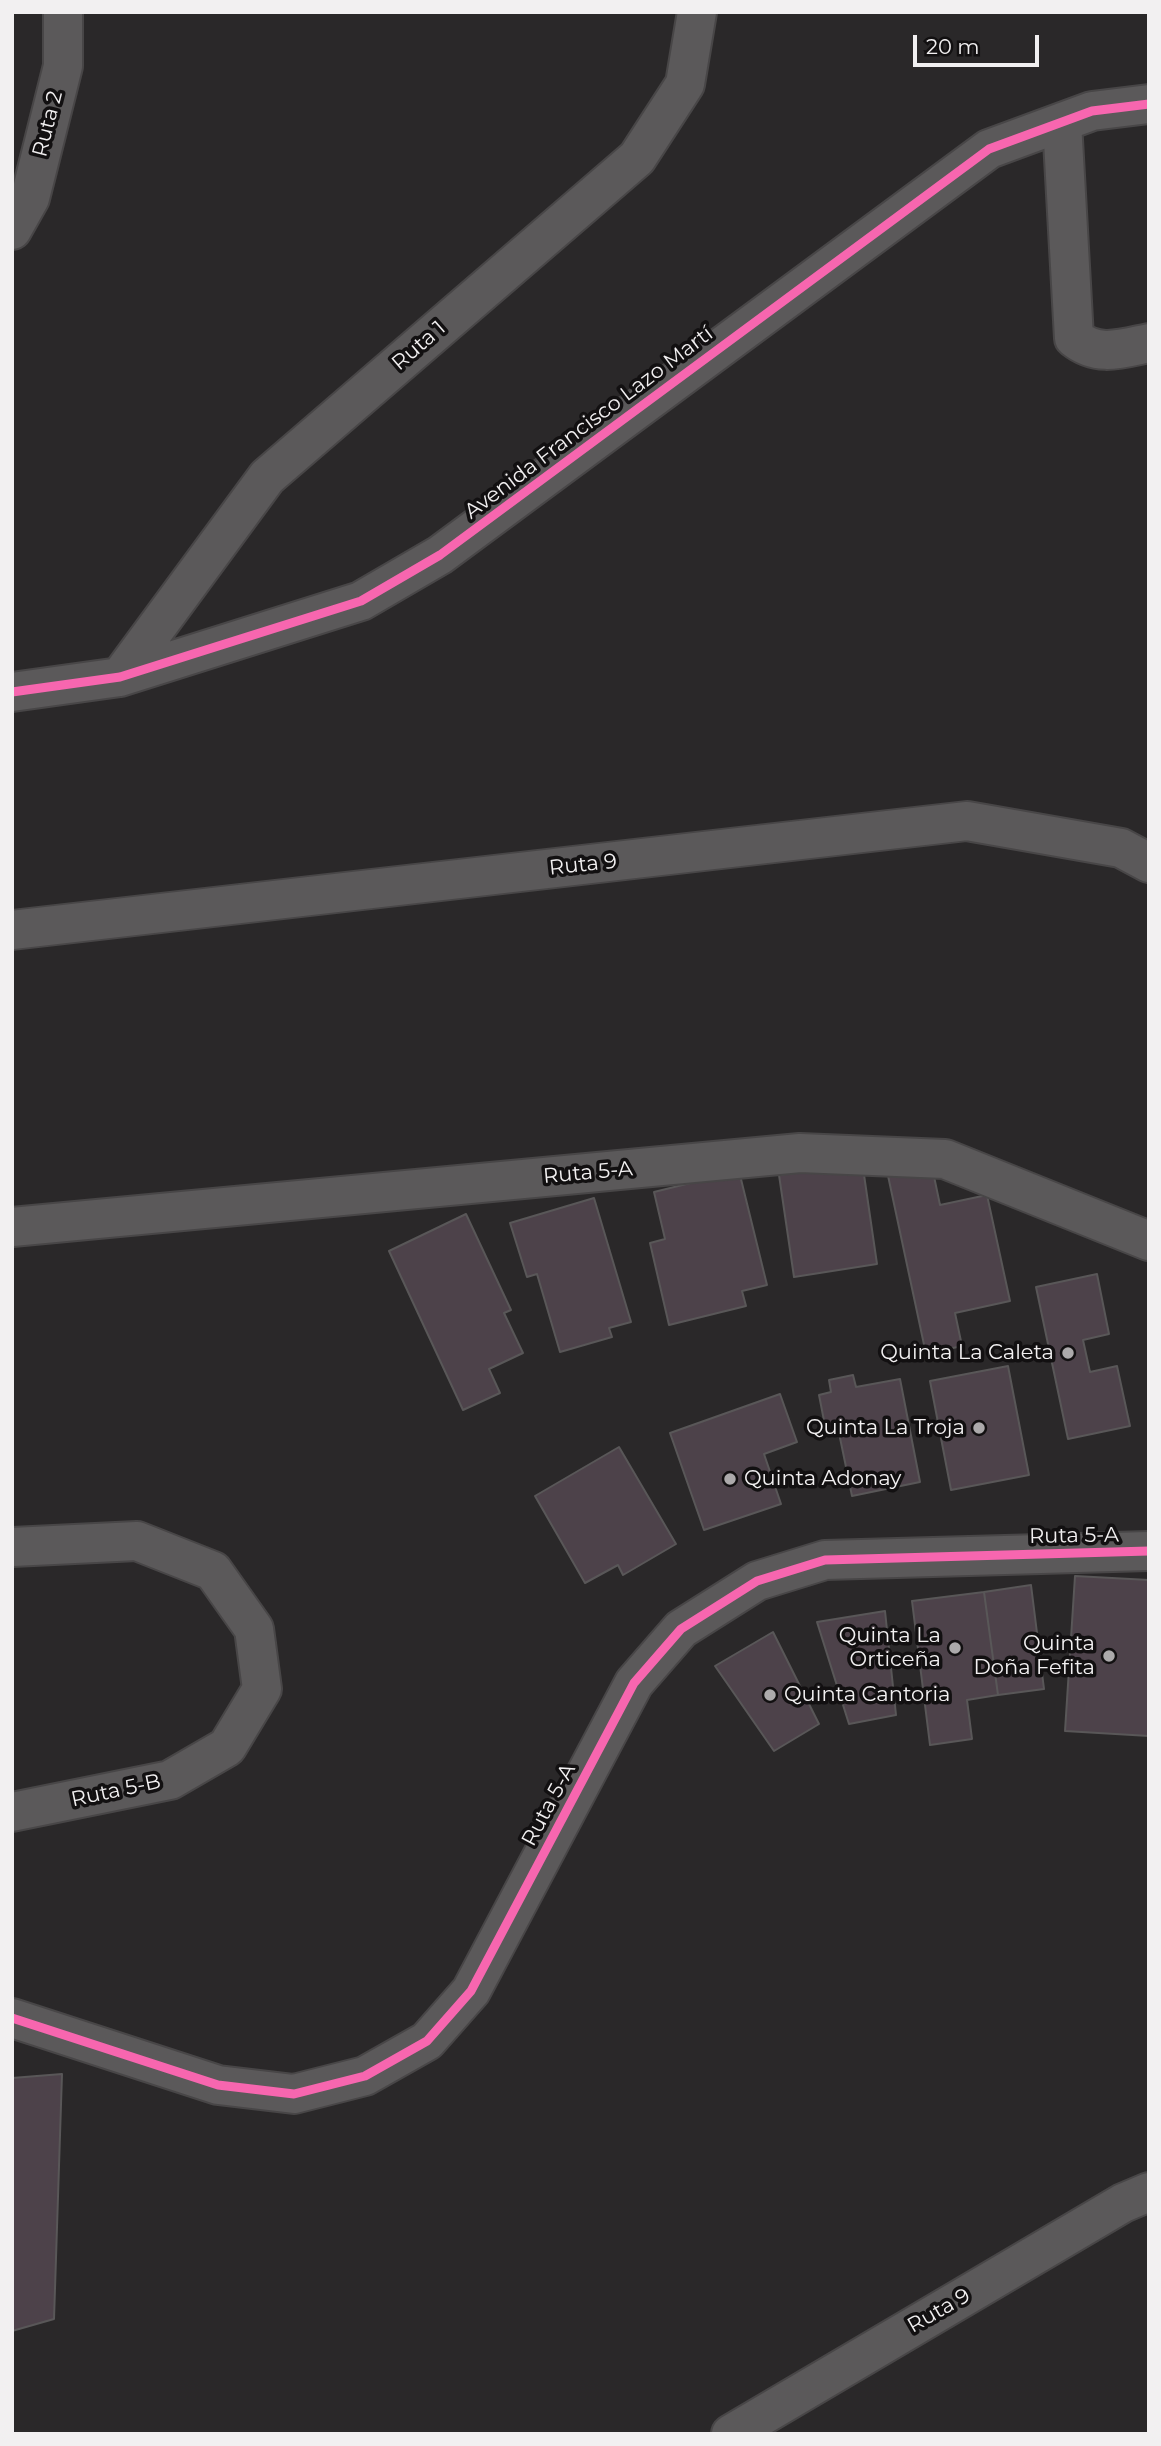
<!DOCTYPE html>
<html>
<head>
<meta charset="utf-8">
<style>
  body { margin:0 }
  #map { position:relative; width:1161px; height:2446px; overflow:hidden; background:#2a2829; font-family:Montserrat,sans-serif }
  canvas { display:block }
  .frame { position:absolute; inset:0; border:14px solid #f2f0f1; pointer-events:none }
  .scale { position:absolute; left:913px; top:35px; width:126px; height:32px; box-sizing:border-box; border:4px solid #f2f0f1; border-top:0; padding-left:9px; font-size:21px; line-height:24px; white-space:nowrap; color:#f2f0f1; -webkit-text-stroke:5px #121011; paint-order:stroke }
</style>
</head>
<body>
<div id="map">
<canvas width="1161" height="2446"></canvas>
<div class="frame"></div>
<div class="scale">20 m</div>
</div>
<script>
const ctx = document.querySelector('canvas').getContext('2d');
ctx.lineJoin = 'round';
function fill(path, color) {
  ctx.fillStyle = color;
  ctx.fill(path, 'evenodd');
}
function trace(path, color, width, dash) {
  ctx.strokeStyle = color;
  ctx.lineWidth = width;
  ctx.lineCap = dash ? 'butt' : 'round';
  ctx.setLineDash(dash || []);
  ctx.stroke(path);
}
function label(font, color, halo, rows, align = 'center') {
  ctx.font = font + ' Montserrat,sans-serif';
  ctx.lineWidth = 7;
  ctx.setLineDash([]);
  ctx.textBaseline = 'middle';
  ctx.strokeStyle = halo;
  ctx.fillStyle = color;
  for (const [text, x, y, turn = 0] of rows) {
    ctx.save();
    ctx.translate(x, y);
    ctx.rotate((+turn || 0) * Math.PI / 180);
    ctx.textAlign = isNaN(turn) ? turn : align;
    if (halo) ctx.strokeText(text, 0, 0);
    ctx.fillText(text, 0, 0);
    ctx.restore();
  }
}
const building = new Path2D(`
  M862,1161L877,1264L794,1277L779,1175Z
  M931,1162L940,1205L987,1195L1010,1301L955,1313L962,1346L926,1354L887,1171Z
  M739,1171L767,1285L742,1291L746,1306L669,1325L650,1243L665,1239L654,1192Z
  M594,1198L631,1322L609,1328L612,1337L560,1352L537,1274L527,1277L510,1223Z
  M466,1214L511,1310L504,1313L523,1353L489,1369L500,1393L463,1410L389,1251Z
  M1097,1274L1109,1334L1083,1340L1090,1372L1117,1366L1130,1426L1068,1439L1036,1287Z
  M1008,1366L1029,1475L951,1490L930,1381Z
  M853,1375L856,1387L900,1379L920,1482L852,1496L839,1433L827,1436L819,1395L831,1392L829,1380Z
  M780,1394L797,1442L764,1454L781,1504L704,1530L670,1433Z
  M619,1447L676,1544L623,1575L618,1565L585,1583L535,1496Z
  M1075,1576L1149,1580V1736L1065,1731Z
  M1031,1585L1044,1689L998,1695L984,1592Z
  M984,1592L998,1695L967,1700L972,1739L930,1745L912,1601Z
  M885,1611L896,1715L849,1724L817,1622Z
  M773,1632L819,1724L774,1751L715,1666Z
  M62,2074L54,2319L12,2331V2078Z`);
const minor = new Path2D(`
  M1062,122L1074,338C1098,357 1120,349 1149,343
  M12,230L30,198L63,66V12
  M120,677L267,477L637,158L685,84L697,12
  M12,692L120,677L361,601L440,555L989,149L1092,111L1149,104
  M12,930L967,821L1121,848L1149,863
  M12,1227L800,1153L945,1159L1149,1241
  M12,1547L137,1541L213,1571L254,1629L262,1689L227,1747L170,1780L12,1812
  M12,2018L218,2085L294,2094L365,2076L427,2041L471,1991L634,1683L681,1629L757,1581L825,1560L1149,1551
  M731,2434L1123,2203L1149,2192`);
const cycleway = new Path2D(`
  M12,692L120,677L361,601L440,555L989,149L1092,111L1149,104
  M12,2018L218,2085L294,2094L365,2076L427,2041L471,1991L634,1683L681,1629L757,1581L825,1560L1149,1551`);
const markers = [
  [1068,1353,7,"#acaaab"],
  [979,1428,7,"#acaaab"],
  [730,1479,7,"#acaaab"],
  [955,1648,7,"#acaaab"],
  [1109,1656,7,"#acaaab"],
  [770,1695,7,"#acaaab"]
];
const streetNames = [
  ["Ruta 2",48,124,-76],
  ["Ruta 1",419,346,-41],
  ["Avenida Francisco Lazo Martí",589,423,-37],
  ["Ruta 9",583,865,-6],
  ["Ruta 5-A",588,1173,-5],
  ["Ruta 5-A",1074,1536,-1],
  ["Ruta 5-B",116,1791,-12],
  ["Ruta 5-A",549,1805,-62],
  ["Ruta 9",939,2311,-30]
];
const poiNames = [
  ["Quinta La Caleta",1054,1353],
  ["Quinta La Troja",965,1428],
  ["Quinta Adonay",744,1479,"left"],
  ["Quinta La",941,1636],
  ["Orticeña",941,1660],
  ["Quinta",1095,1644],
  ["Doña Fefita",1095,1668],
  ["Quinta Cantoria",784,1695,"left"]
];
fill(building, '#4d424a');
trace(building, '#595758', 2);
trace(minor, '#484647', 42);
trace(minor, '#5b595a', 38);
trace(cycleway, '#f766af', 9);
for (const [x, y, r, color] of markers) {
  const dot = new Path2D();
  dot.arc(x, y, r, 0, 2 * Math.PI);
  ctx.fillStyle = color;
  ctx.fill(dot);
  trace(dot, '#121011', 2.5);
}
label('21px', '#f2f0f1', '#121011', streetNames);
label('21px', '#f2f0f1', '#121011', poiNames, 'right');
</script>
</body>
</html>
